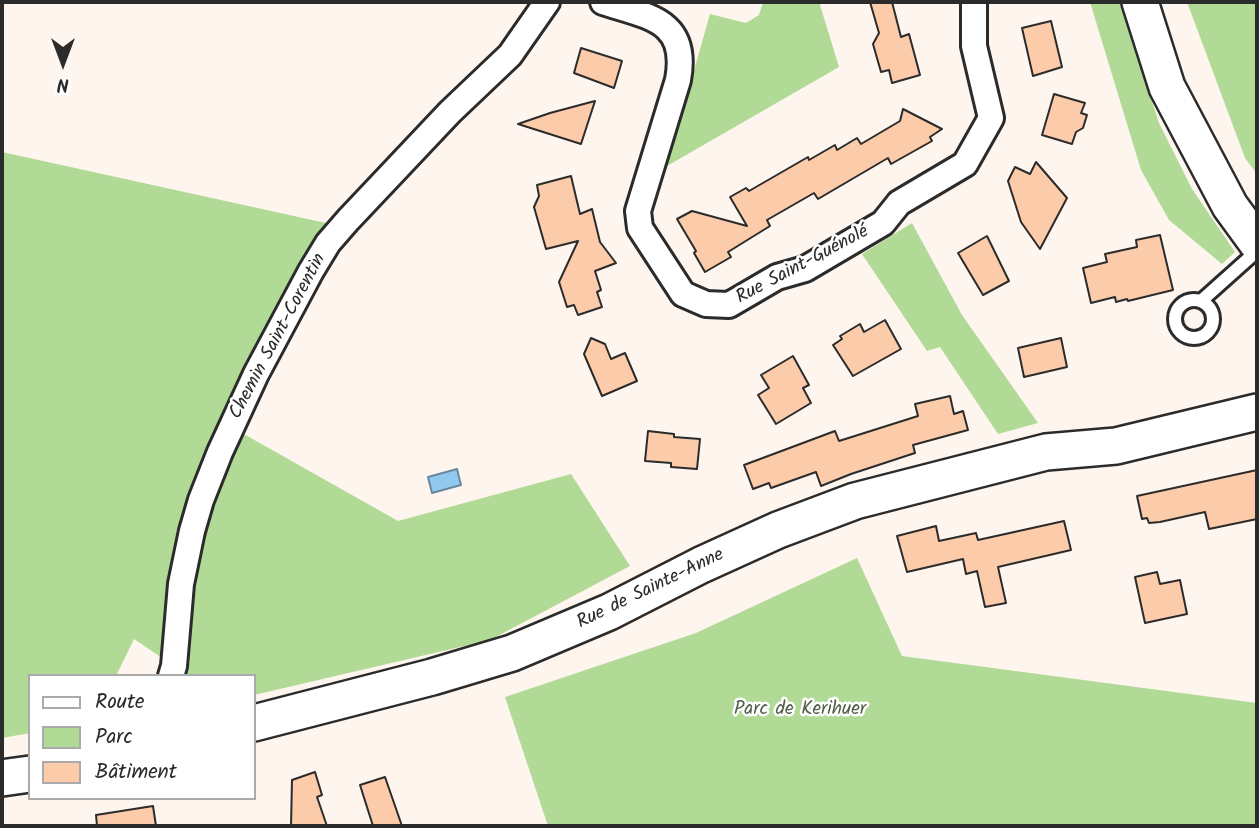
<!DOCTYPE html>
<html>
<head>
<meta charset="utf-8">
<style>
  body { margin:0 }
  #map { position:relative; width:1259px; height:828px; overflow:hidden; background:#fef5ee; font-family:Kalam,sans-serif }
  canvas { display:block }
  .frame { position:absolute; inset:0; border:4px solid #2b2b2b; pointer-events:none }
  .legend { position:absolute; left:28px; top:674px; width:228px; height:126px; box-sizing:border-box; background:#fff; border:2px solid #aaa; margin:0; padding:9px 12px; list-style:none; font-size:21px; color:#2b2b2b }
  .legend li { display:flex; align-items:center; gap:14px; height:35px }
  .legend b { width:35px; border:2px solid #aaa }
  .north { position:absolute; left:28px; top:28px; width:70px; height:70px; -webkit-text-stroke:5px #fff; paint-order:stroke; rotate:180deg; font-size:19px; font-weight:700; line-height:28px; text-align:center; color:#2b2b2b }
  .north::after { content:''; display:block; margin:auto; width:24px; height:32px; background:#2b2b2b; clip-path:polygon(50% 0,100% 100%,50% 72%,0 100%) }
</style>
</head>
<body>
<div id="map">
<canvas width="1259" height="828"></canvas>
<div class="frame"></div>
<ul class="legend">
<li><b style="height:9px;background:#fff"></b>Route</li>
<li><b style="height:19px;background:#b1da96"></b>Parc</li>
<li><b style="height:19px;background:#fbcbaa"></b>Bâtiment</li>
</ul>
<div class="north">N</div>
</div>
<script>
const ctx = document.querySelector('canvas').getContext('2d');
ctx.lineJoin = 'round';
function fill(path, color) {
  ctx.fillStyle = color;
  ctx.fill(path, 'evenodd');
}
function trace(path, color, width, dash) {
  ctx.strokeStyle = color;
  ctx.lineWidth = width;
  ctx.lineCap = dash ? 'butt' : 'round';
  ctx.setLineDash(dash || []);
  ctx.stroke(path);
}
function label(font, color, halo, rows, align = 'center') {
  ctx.font = font + ' Kalam,sans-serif';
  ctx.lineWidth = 5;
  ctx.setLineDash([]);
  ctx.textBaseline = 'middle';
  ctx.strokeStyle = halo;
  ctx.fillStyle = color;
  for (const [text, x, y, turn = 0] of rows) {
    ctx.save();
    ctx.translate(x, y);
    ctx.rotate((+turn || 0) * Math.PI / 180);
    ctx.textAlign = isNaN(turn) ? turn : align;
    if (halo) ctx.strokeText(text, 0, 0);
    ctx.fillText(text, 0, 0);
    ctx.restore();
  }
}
const green = new Path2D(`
  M763,2H822L820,5L839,67L667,166L710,14L746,23L759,15Z
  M1090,2H1120L1159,123L1192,189L1235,252L1222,264L1169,220L1141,170Z
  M1187,2H1257V174L1245,158Z
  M2,152L326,223L242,433L398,521L571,474L630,566L490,640L254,695V676H189L134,639L116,676H30V733L2,738Z
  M912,223L962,315L1038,423L998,434L940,347L927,351L862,254Z
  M857,558L902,656L1257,703V826H548L505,697L696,633Z`);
const water = new Path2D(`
  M457,469L461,485L432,493L428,477Z`);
const building = new Path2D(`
  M870,2H892L901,37L909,34L920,75L892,83L889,70L881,72L873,44L879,33Z
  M1051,21L1062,67L1033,76L1022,28Z
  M581,48L622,61L614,88L574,73Z
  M1054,94L1085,103L1081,113L1087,115L1083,128L1076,132L1072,144L1042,135Z
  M595,101L581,144L518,124L550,113Z
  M903,109L942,129L930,137L932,141L891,164L888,158L818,199L814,193L767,220L770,226L728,252L731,257L705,272L694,253L696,251L677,219L692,211L747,226L730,197L746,188L749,191L808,157L809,160L835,145L837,150L857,138L861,144L900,121Z
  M1036,162L1067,198L1040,249L1021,222L1008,181L1015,167L1030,174Z
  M571,176L580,214L592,209L600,242L616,263L595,271L601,290L597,292L602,307L578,315L574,305L567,307L559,282L578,241L546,249L534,207L539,196L537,185Z
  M1160,235L1173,290L1128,301L1127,299L1116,302L1115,297L1091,303L1083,268L1107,262L1105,254L1137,247L1136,240Z
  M987,236L1009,281L983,295L958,253Z
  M885,320L901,349L853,376L833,345L842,339L840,336L860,324L864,332Z
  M591,338L605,344L611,359L625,353L637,381L602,396L584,354Z
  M1061,338L1067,367L1024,377L1018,348Z
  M793,356L809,385L803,388L811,403L776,424L758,395L769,388L761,375Z
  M950,396L954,414L963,411L968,430L913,445L915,453L851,474L821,486L816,472L771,488L769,483L753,489L744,465L835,431L839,441L918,416L915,404Z
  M648,431L674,434V437L700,439L697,469L671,467V463L645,461Z
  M1257,470V519L1209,529L1205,512L1160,522L1149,523L1147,518L1142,519L1137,496Z
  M1064,521L1071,550L998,567L1006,603L985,607L977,571L966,574L963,559L907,572L897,536L936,526L939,541L976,533L978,540Z
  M1157,572L1160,584L1180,580L1187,614L1145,623L1135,577Z
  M315,772L322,795L317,797L327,826H291L292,780Z
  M385,777L402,826H373L360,785Z
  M153,806L156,826H97L96,815Z`);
const lane = new Path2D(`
  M1175 319a19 19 0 1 1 38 0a19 19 0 1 1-38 0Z
  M1201,301L1257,251`);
const street = new Path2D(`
  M603,2C649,17 689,20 678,80L638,211L640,228L683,294L706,304L729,305L777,277L805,269L883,223L899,203L965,164L991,118L974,46V2
  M171,676L174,666L181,584L192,531L201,500L220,452L256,374L311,271L328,243L348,220L450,112L510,55L547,2`);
const secondary = new Path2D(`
  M1140,2L1167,87L1230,206L1257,243
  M254,723L432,677L512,653L609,612L701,565L778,530L855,501L1046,452L1116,446L1257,412
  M2,778L30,774`);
const streetNames = [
  ["Rue Saint-Guénolé",803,266,-28],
  ["Chemin Saint-Corentin",279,337,-62],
  ["Rue de Sainte-Anne",651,590,-26]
];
const parkNames = [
  ["Parc de Kerihuer",800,711]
];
fill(green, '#b1da96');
fill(water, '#92c7f0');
trace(water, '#6989a1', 2);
fill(building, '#fbcbaa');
trace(building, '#2b2b2b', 2);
trace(lane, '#2b2b2b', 18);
trace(street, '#2b2b2b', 30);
trace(secondary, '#2b2b2b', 40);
trace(lane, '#fff', 12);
trace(street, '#fff', 24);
trace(secondary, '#fff', 35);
label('19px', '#2b2b2b', '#fff', streetNames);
label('19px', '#53604b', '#fff', parkNames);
</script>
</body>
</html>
